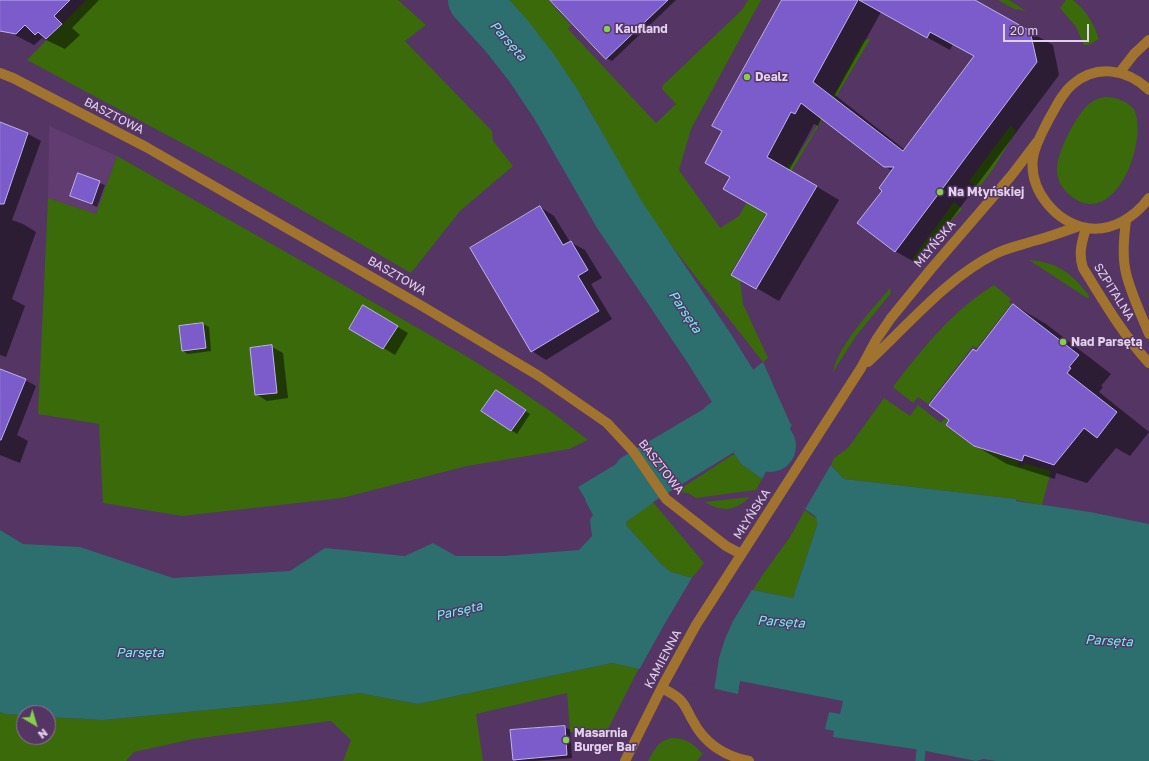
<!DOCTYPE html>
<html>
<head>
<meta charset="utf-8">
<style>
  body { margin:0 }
  #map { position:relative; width:1149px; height:761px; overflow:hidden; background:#543563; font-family:"Golos Text",sans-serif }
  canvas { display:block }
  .north { position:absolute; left:16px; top:705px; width:40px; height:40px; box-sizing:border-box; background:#543563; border:1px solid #8d739a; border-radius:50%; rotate:142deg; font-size:11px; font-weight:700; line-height:16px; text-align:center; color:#e2d0ec }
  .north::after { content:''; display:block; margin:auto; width:14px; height:18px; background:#85cf4c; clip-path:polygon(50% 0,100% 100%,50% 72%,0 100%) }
  .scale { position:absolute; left:1003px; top:24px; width:86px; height:18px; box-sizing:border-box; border:2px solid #e2d0ec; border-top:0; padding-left:5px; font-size:12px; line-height:14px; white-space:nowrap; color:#e2d0ec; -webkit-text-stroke:3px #543563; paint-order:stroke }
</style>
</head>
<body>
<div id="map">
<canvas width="1149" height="761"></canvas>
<div class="north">N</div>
<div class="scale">20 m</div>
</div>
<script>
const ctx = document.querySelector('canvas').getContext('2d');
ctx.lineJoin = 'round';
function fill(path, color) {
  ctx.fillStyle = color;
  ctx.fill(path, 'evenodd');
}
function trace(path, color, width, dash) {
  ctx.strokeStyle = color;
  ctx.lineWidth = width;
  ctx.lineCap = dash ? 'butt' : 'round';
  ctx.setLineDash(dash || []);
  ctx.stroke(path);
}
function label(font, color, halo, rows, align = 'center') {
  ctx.font = font + ' "Golos Text",sans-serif';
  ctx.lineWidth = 3;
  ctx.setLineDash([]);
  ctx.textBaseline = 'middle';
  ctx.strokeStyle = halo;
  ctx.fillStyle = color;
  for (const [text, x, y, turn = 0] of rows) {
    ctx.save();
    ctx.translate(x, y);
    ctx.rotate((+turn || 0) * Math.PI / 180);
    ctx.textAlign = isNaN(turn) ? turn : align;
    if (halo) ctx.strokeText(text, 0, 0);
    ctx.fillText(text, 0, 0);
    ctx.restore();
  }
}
const built = new Path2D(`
  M49,126L117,156L96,214L48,198Z`);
const green = new Path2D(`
  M86,0H398L426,25L405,41L492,131L493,141L513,166L460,211L411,273L234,171L27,60Z
  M501,0H548L571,25L568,29L656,123L676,104L662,89L663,85L742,10L748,0H761L691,129L679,170L720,228L739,216L759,180L776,188L789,164L793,163L813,132L863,41L871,38L730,274L740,280L743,304L768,358L763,362L692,272L655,224L633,189L583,98L519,20Z
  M998,0H1009L1026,11L1014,9Z
  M1066,0H1073C1086,10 1094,24 1099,39L1088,45H1084L1076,27L1060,8Z
  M1104,97C1116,97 1125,100 1134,109C1149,142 1114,231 1071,196C1062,189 1056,179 1057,167C1058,151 1077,113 1090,103C1094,100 1099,98 1104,97Z
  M1011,125L1016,131L993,169L978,189L969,181Z
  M117,156L328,276L471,359L509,383L553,413L588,440L569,449L467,466L342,498L182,516L103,503L99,424L38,414L48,198L96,214Z
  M954,202L962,209L950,222L918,261L912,259Z
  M1029,260C1058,262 1073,274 1090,297L1087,298Z
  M994,285L1011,299L1009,302L1011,304L977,348L973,346L928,404L918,397L913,403L893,387C922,349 953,310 994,285Z
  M890,288L891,293L856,336L833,372C838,345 872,310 890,288Z
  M884,398L910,416L918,405L941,423L945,418L948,420L945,425L973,446L1019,461L1018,465L1023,466L1024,463L1051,471L1042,505L1016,500V499L844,479L831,465L834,458L848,448Z
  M734,454L741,464L762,479L756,490L696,498L688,493L677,492V491Z
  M750,497C733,512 724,512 704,502Z
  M653,502L704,563L692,578L671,572L662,565L626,525V522Z
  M805,510L818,520L817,525L793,598L753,590L761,577L790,537Z
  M612,663L639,668L607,731L570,732L567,693L476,714L483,761H343L351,740L331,721L193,739L134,752L126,761H0V712L5,714L24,715V737H48V717L103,720L291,702L359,693L418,704Z
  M671,738C687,738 692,743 703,754L697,761H648C654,750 658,741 671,738Z`);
const water = new Path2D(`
  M763,362L790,423L844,479L1016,499V501L1090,512L1149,524V761H996L984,759L976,761L921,750L833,737L834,731L825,729L829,712L840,714L843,701L740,681L738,694C696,685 655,671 612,663L418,704L359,693L291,702L103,720L48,717V713H24V715L5,714L0,712V530L23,544L80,547L173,578L290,571L325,548L405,556L433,543L456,556H503L579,550L592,536L590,520L593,515L585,500H586L578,487L623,460L653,503L626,522V525L662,565L671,572L692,578L793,598L817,525V520L815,516L741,464L704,408Z`);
const pier = new Path2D(`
  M793,423L832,463L804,511L761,481Z
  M693,576L753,588L733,621L725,639L719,658L714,691L639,670L664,625Z`);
const shadow = new Path2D(`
  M0,0H99L72,28L80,35L65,49L42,38L34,45L15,35L0,19Z
  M552,0H676L612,61L606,58Z
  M783,0H973L1053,45L1059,75L918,264L895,251L883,190L893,171L884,166L822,118L818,126L814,124L789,170L839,200L779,301L732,274L768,214L731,177L723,131ZM881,12L950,50L953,44L975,56L905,150L835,95Z
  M0,124L28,134L41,141L12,220L23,224L36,232L12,299L25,306L6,357L0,355Z
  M78,174L105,185L97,207L71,196Z
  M540,207L554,216L570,242L585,250L602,278L591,284L612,319L546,360L532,351L471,249Z
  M1014,305L1046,324L1111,374L1101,386L1103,387L1099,392L1149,432L1130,456L1116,448L1087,483L1056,473L1055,479L1007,464L974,445L977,352Z
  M364,307L408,333L395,355L351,328Z
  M203,324L209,327L211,351L188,354L183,351L180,327Z
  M272,347L283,353L288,398L267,401L256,394Z
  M0,370L25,380L36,386L17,435L28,441L20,463L0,455Z
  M502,394L530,414L517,434L511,430Z
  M565,727L570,730L572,758L534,761H517L514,759Z`);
const stream = new Path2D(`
  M920,761L921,750`);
const canal = new Path2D(`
  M630,470L713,421
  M644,490L725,440`);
const river = new Path2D(`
  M474,0L506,35L531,67L557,106L619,214L709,348L742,401L764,440L770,446`);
const building = new Path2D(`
  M0,0H70L54,16L62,24L46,39L38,32L35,35L25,25L16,34L0,31Z
  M550,0H668L606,59Z
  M782,0H858L813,82L903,151L974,56L930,32L927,38L859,0H975L1030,31L1037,62L895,252L857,223L882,191L879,188L894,167H884L801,103L795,114L791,112L767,157L817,186L756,289L731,275L767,214L723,189L730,177L705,163L722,131L712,126Z
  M0,122L28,133L4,204H0Z
  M78,173L100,181L92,204L70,196Z
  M540,206L563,245L571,241L588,270L578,276L599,311L531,352L470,248Z
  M1013,304L1079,355L1069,367L1071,368L1067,373L1117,412L1097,438L1084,428L1054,465L1024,455L1022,461L974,446L946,425L949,420L929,405L973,349L976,351Z
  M363,305L398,326L383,349L349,329Z
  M203,323L206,348L182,351L179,326Z
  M272,345L277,393L255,395L250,348Z
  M0,369L26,379L1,440H0Z
  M496,390L526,410L511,431L481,411Z
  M565,726L567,755L513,760L510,730Z`);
const minor = new Path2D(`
  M1120,72L1134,54L1149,40
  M0,73L13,78L146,147L422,306L539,376L607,423L633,451L666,499L726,546L741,554
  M1149,90C1127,69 1097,64 1073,84C1062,93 1056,107 1049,119C1043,131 1035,144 1033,158C1029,190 1055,222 1087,228C1112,232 1135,217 1149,198
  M1126,220C1124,237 1122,256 1126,273C1131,294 1141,314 1149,334
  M1086,228C1082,242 1078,253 1083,268C1103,300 1123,335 1149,363
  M868,362C907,326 948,277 995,254C1007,248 1018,246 1030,242C1046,238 1063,232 1079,226
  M662,688C669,692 678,696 682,702C687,708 689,715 693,721C705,744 724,756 749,761
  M625,761L663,685L696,625L861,368L876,340L891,318L931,269L1011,176L1037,142`);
const markers = [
  [607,29,4,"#85cf4c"],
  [747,77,4,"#85cf4c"],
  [940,192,4,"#85cf4c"],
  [1063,342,4,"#85cf4c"],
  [566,740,4,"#85cf4c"]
];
const poiNames = [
  ["Kaufland",615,29],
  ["Dealz",755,77],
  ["Na Młyńskiej",948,192],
  ["Nad Parsętą",1071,342],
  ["Masarnia",574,733],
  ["Burger Bar",574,747]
];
const streetNames = [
  ["BASZTOWA",114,116,27],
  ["MŁYŃSKA",935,244,-50],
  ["BASZTOWA",397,276,30],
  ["SZPITALNA",1114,292,58],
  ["BASZTOWA",661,467,52],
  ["MŁYŃSKA",752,514,-57],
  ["KAMIENNA",663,659,-62]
];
const waterNames = [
  ["Parsęta",508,41,49],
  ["Parsęta",685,312,56],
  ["Parsęta",459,611,-13],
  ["Parsęta",781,622,4],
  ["Parsęta",1109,641,3],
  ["Parsęta",140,653]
];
fill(built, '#603c71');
fill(green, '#3a6a0a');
fill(water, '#2d6f6e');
fill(pier, '#543563');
fill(shadow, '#0007');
trace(stream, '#2d6f6e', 9);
trace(canal, '#2d6f6e', 30);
trace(river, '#2d6f6e', 52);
fill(building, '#7c5cca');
trace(building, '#beb2ed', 1);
trace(minor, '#a0732f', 10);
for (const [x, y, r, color] of markers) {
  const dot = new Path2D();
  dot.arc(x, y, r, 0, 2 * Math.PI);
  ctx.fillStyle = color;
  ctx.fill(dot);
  trace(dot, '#543563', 1.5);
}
label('bold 12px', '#e2d0ec', '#543563', poiNames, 'left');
label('12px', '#e2d0ec', '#543563', streetNames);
label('italic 13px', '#6bf1ef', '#543563', waterNames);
</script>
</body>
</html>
